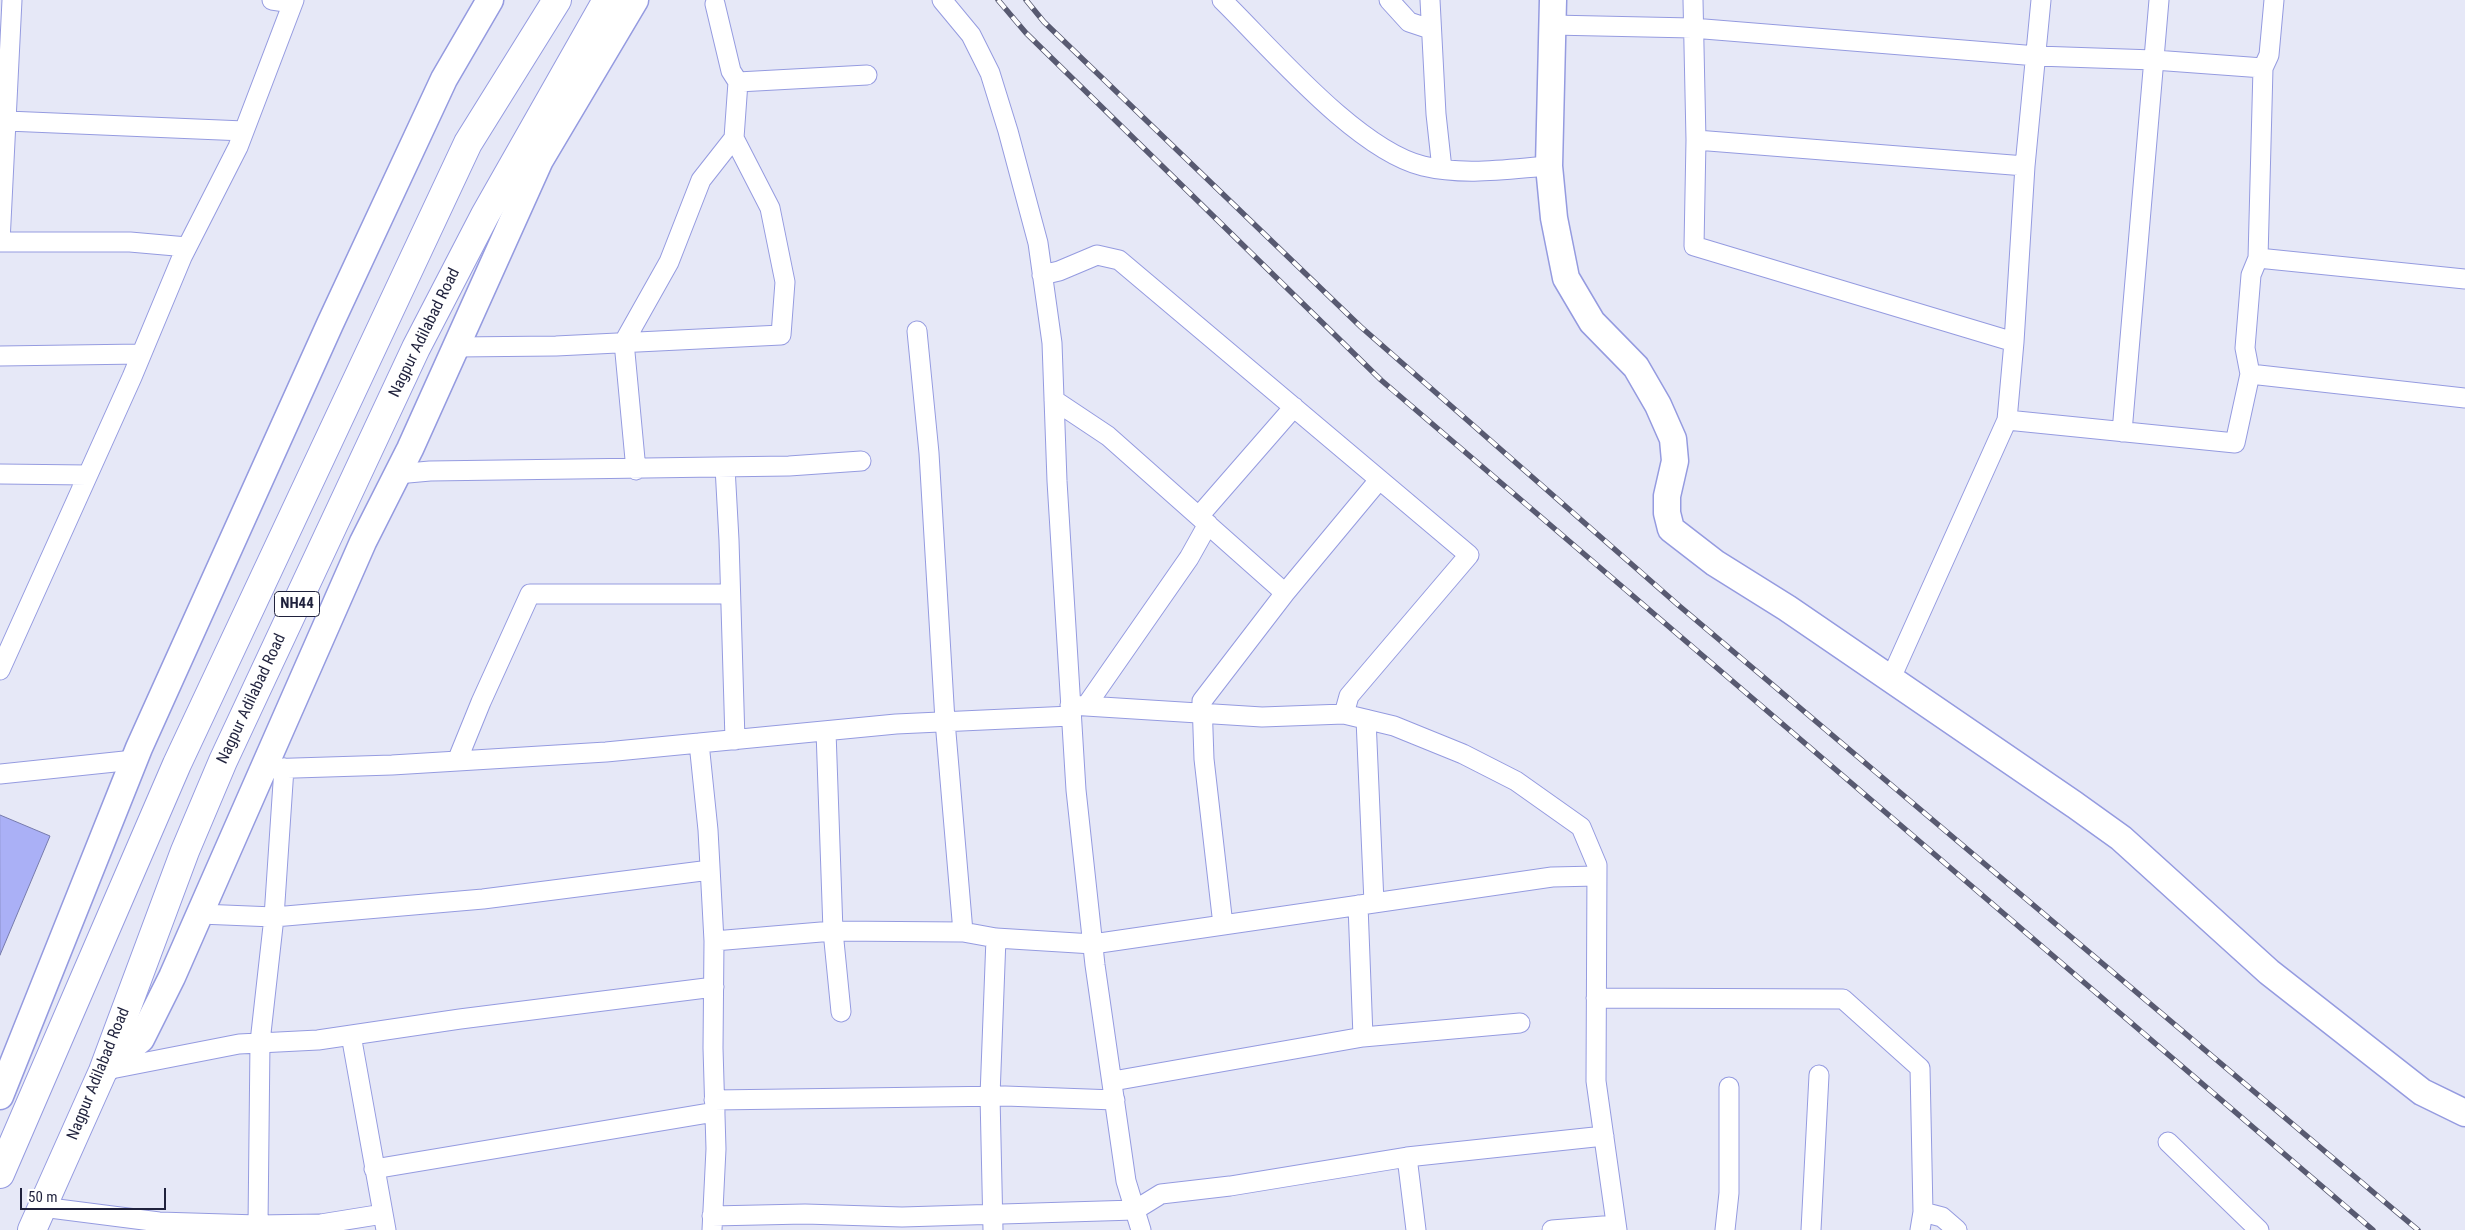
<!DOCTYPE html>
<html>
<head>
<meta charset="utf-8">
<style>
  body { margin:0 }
  #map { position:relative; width:2465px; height:1230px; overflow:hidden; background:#e6e8f7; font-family:"Roboto Condensed",sans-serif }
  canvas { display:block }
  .scale { position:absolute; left:20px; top:1188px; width:146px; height:22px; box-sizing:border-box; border:2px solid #1f213c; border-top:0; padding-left:6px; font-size:15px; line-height:18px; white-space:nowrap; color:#1f213c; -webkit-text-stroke:4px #fff; paint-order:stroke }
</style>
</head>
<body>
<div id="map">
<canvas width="2465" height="1230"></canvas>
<div class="scale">50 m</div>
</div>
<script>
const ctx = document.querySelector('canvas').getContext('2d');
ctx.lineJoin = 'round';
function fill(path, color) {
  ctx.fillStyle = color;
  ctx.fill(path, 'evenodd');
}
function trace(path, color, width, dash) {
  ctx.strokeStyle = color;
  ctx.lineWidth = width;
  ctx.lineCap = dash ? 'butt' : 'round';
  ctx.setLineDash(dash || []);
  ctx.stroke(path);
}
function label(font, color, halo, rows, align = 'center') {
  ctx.font = font + ' "Roboto Condensed",sans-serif';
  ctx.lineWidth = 4.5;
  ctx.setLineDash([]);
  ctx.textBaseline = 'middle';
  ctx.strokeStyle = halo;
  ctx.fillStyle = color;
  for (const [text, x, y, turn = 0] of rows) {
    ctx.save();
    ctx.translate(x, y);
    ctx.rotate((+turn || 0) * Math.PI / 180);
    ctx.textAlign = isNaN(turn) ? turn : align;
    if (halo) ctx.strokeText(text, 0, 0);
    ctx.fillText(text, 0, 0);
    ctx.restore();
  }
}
const building = new Path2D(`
  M0,815L50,836L0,955Z`);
const street = new Path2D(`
  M272,0L292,3
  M942,0L971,35L990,73L1008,131L1038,243L1052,343L1057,481L1076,790L1095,965L1126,1181L1141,1230
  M1222,0C1271,48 1357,150 1423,166C1464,176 1508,169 1549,166
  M1389,0L1409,22L1430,29
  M1430,0L1436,114L1442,169
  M1693,0L1696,140L1694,246L2014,342
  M1552,25L1692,28L2037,56L2154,60L2263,68
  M738,82L867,75
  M7,121L244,131
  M1696,140L2025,166
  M0,242L12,0
  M0,242H130L187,247
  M2258,258L2465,279
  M1042,275L1059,271L1097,255L1119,260L1469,555L1349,696L1344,714
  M917,331L929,453L945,721L963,932
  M456,347L556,346L781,335L785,282L770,208L734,138L738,82L731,71L715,4
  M0,356L141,354
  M2250,374L2465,398
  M1054,400L1108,436L1285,593
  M2007,420L2235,443L2250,374L2245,348L2251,275L2258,258L2263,68L2269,55L2274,0
  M2122,432L2159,0
  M725,467L729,540L735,740
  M636,470L624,342L669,262L701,180L734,138
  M0,474L87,475
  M397,474L430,471L789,466L861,461
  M1199,516L1294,407
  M0,670L132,377L182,257L238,147L294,0
  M1891,678L2007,420L2014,342L2025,166L2041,0
  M1070,705L1262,717L1344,714L1394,726L1463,754L1516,781L1581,827L1597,865L1596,1081L1617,1230
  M1086,706L1189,558L1208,524
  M1366,719L1374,903
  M826,731L833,931L841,1012
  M699,743L708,830L714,941L713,1048L716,1149L712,1230
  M457,761L481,702L530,594H730
  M263,769L392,765L606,752L896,724L1071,716
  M0,774L134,760
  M1358,905L1363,1037
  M200,914L274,917L284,768
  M1223,925L1204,759L1202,701L1285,593L1379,480
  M714,941L833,931L963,932L996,938L1093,944L1552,877L1597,876
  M1596,998L1843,999L1920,1068L1923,1212L1920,1230
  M351,1035L386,1230
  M106,1070L239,1044L318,1040L460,1019L714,987
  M1113,1081L1363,1037L1520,1023
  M714,1100L1005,1096L1115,1100
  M2168,1142L2259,1230
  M1407,1157L1416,1230
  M374,1169L715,1112
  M42,1207L159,1222L258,1225L321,1224L383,1214
  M1923,1212L1942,1217L1957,1230
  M712,1216L805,1214L902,1217L1135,1210L1161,1194L1230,1186L1407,1157L1604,1136
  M258,1225L260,1042L274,917L483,899L710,870
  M993,1230L990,1096L996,938
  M1552,1230L1616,1225
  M1725,1230L1729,1193V1087
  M1811,1230L1819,1075`);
const secondary = new Path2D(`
  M1553,0L1549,166L1554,218L1566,278L1592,322L1636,367L1658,405L1673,439L1675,461L1667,496V513L1671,529L1715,563L1787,608L2075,805L2121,838L2269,972L2422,1092L2465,1113
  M103,1071L141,1039L172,977L363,542L410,449L540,160L635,0
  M0,1096L139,748L330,324L444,79L490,0`);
const highway = new Path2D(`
  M0,1174L177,764L468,143L557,0
  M32,1230L103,1071L185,851L223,761L416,348L485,215L607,0`);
const rail = new Path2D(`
  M998,0L1026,33L1381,380L2373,1230
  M1026,0L1044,22L1361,327L1677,604L2418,1230`);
const shields = [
  [297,604,45]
];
const shieldNames = [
  ["NH44",297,604]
];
const streetNames = [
  ["Nagpur Adilabad Road",425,333,-64],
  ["Nagpur Adilabad Road",252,699,-65],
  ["Nagpur Adilabad Road",99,1074,-68]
];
fill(building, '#aab0f6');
trace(building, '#777bac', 1);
trace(street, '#959be0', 21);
trace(secondary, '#959be0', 29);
trace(highway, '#959be0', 30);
trace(street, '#fff', 19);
trace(secondary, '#fff', 26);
trace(highway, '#fff', 28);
trace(rail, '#585a71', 5.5);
trace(rail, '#fff', 4, [11]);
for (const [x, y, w] of shields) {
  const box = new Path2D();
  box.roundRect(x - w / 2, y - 12.5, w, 25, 4);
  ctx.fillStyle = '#fff';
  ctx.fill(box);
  trace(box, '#1f213c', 1);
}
label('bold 15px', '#1f213c', null, shieldNames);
label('16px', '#1f213c', '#fff', streetNames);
</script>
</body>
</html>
